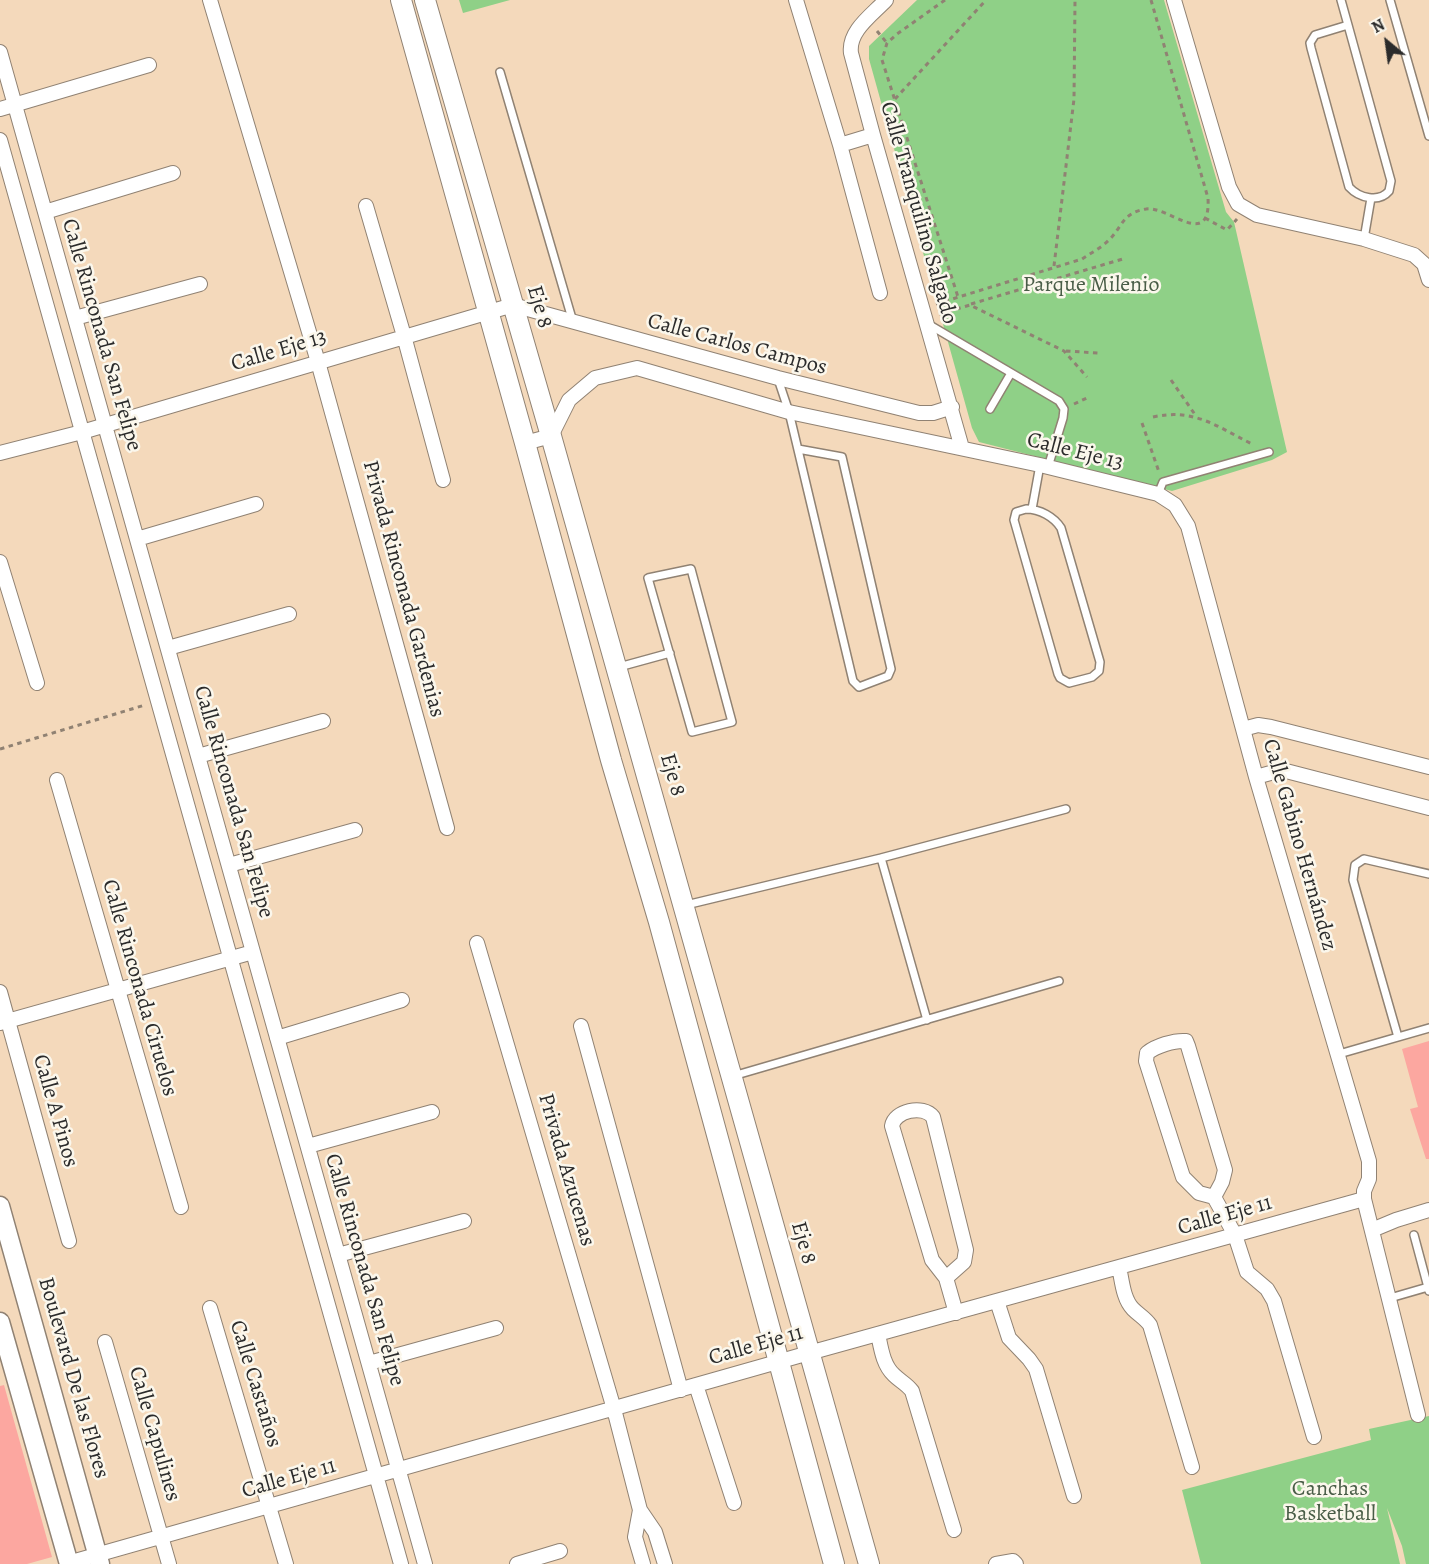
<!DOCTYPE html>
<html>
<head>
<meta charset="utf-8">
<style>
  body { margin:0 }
  #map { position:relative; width:1429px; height:1564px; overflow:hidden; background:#f4d9bb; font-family:Alegreya,serif }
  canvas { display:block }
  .north { position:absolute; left:1357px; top:12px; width:60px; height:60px; -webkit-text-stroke:4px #fbf7ec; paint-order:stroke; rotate:331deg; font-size:16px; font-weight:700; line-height:24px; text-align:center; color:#2b2b2b }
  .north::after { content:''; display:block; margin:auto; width:21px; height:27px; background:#2b2b2b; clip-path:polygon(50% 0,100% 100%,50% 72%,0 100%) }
</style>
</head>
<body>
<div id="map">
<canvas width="1429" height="1564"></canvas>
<div class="north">N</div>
</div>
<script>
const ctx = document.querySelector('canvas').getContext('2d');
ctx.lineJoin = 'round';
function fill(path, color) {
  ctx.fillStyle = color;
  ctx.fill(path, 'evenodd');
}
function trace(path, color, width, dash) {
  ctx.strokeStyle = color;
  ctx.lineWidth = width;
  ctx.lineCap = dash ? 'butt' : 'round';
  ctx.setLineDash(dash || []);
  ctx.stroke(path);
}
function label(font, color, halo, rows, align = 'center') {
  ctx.font = font + ' Alegreya,serif';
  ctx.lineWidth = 5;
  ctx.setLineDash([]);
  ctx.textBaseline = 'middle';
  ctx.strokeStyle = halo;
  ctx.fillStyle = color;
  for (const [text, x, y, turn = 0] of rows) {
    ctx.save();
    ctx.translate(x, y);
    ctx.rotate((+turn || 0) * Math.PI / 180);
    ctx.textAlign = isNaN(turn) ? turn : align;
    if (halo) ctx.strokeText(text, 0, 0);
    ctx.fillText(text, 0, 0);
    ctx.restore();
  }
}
const green = new Path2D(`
  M459,0H510L463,13Z
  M917,0H1164L1226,212L1234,222L1287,452L1272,460L1172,491L979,442L972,428L869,59V46Z
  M1429,1416V1564H1406L1402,1546L1387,1508L1400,1564H1201L1182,1490L1371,1440L1369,1429Z`);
const building = new Path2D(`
  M1429,1041V1159H1426L1410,1109L1418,1107L1402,1049Z
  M4,1385L52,1557L27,1564H0V1386Z`);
const path = new Path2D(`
  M945,0L897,34L887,43L882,60L958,297
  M877,31L887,43
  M895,99L986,0
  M1205,218L1227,230L1237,219
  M1054,266L1074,99L1075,0
  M936,304L1082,259C1091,253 1101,248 1109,240C1123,226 1122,213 1146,209C1167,205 1211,251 1208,198L1151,0
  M971,304L1126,258
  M939,314L970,305L1064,351L1087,377
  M1066,351L1098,353
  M1171,380L1196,416
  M1074,404L1089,397
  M1153,417C1194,408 1216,426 1252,444
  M1142,423L1159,472
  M0,749L145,705`);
const service = new Path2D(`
  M1341,0L1348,25L1391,181L1389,191C1379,203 1359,198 1349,187L1311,48L1310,43L1315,35L1348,25
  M1390,0L1429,136
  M500,72L573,322
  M1364,239L1371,198
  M928,324L1059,401L1064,409L1063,418L1048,467
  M778,379L789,412L853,681L859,687L888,676L891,669L842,457L798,449
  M990,409L1011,373
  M1158,494L1163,482L1269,452
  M1026,509C1040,509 1054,517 1061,528L1100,662L1099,671L1092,677L1069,683L1060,678L1058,674L1014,520L1016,512Z
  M1032,509L1040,465
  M691,569L732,722L692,732L648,578Z
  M619,667L670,653
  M881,858L1066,809
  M686,905L881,858L927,1020
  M1398,1037L1353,880L1355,865L1364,859L1429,874
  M1339,1054L1429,1028
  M733,1076L1059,981
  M1414,1235L1429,1291
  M1390,1298L1428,1287`);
const minor = new Path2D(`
  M210,0L318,362L447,828
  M796,0L840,145L880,293
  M886,0C872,15 848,31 851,53L873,135L962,448
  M1174,0L1229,187L1238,204L1257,215L1364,239L1414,255L1424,264L1429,280
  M0,52L425,1564
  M0,109L149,65
  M0,140L401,1564
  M840,145L873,135
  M366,206L404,336L443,480
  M45,212L173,173
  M75,318L200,284
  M525,443L551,436L569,400L595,378L637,368L789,412L1040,465L1158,494L1175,505L1188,526L1256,777L1369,1161V1179L1364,1191V1199L1418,1415
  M0,453L82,432L513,305L778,378L919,413H933L952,407
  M137,539L256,504
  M0,562L37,683
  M168,648L289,614
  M1243,729L1258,725L1271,727L1429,767
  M198,756L323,721
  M1256,777L1274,772L1286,771L1429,808
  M57,780L181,1207
  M229,865L355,830
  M477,943L614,1409L640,1510L655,1532L665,1564
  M0,992L69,1241
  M0,1023L253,952
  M581,1026L681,1390
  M277,1038L402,1000
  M308,1146L432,1112
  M1214,1197L1222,1182L1225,1170L1188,1046L1186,1041C1174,1040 1156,1046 1147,1053L1146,1061L1183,1177L1199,1193L1214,1197L1235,1235L1247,1272L1267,1289L1274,1301L1314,1437
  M1372,1230L1396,1220L1429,1210
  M338,1255L464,1221
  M1119,1267C1122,1280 1123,1299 1133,1309C1139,1315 1145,1318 1150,1325L1192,1467
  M946,1278L964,1262L966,1250L933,1117C923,1104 894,1111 892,1126L932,1260L946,1278L956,1313
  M997,1301L1009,1338L1029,1359L1036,1369L1074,1496
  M210,1308L286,1564
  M878,1334C881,1348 883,1365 894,1375C900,1381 907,1384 912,1391L954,1530
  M105,1342L169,1564
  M369,1363L496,1328
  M696,1385L734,1503
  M640,1510L635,1537L643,1564
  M68,1563L809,1353L1364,1199
  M517,1564L560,1551
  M996,1564L1013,1561L1016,1564`);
const tertiary = new Path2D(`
  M0,1206L100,1564
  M0,1322L69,1564`);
const secondary = new Path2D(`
  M401,0L525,443L611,760L659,922L834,1564
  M425,0L551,436L869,1564`);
const streetNames = [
  ["Calle Tranquilino Salgado",918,213,74],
  ["Eje 8",539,307,74],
  ["Calle Rinconada San Felipe",101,335,74],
  ["Calle Carlos Campos",737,345,15],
  ["Calle Eje 13",279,351,-17],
  ["Calle Eje 13",1075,452,14],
  ["Privada Rinconada Gardenias",403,589,75],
  ["Eje 8",672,775,74],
  ["Calle Rinconada San Felipe",233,802,74],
  ["Calle Gabino Hernández",1299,845,74],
  ["Calle Rinconada Ciruelos",139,988,74],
  ["Calle A Pinos",55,1111,74],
  ["Privada Azucenas",566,1170,74],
  ["Calle Eje 11",1225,1216,-16],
  ["Eje 8",803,1243,74],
  ["Calle Rinconada San Felipe",364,1270,74],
  ["Calle Eje 11",756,1346,-16],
  ["Boulevard De las Flores",73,1378,74],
  ["Calle Castaños",255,1384,73],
  ["Calle Capulines",154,1434,74],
  ["Calle Eje 11",289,1479,-16]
];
const parkNames = [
  ["Parque Milenio",1091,286],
  ["Canchas",1330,1490],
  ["Basketball",1330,1515]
];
fill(green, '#8fd087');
fill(building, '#fca7a0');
trace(service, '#908273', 10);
trace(minor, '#908273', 16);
trace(tertiary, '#908273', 21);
trace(secondary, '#908273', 22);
trace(path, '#908273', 3, [4.5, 4.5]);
trace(service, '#fff', 7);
trace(minor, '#fff', 14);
trace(tertiary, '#fff', 18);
trace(secondary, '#fff', 20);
label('22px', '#2b2b2b', '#fbf7ec', streetNames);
label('22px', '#495d47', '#fbf7ec', parkNames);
</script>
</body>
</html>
